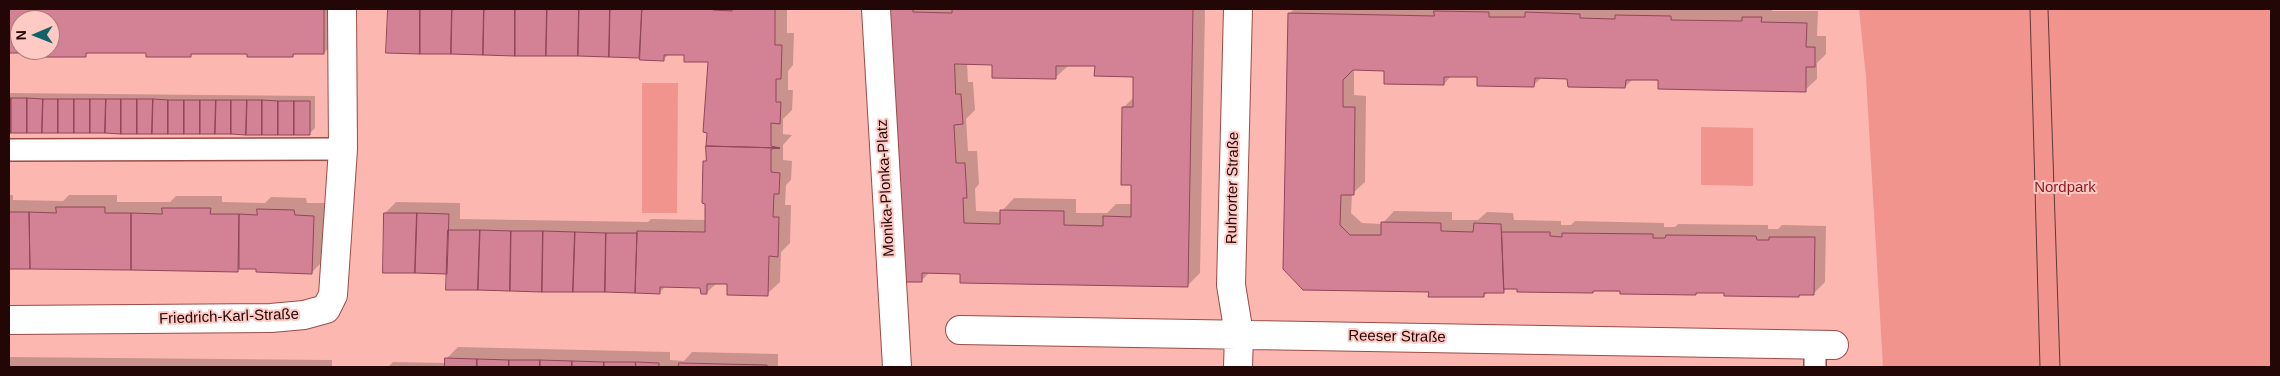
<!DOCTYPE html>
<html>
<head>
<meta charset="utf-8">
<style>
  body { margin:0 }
  #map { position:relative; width:2280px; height:376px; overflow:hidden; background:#fdb7b1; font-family:Arial,sans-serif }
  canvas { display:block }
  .frame { position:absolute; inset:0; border:10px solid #230606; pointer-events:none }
  .north { position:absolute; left:10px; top:10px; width:50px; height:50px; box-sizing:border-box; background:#ffc9c4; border:1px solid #a77b78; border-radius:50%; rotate:269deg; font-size:14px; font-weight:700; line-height:20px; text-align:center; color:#230606 }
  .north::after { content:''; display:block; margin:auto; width:18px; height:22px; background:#126269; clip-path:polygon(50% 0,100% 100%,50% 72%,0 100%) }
</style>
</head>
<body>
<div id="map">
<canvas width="2280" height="376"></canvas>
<div class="frame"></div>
<div class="north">N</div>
</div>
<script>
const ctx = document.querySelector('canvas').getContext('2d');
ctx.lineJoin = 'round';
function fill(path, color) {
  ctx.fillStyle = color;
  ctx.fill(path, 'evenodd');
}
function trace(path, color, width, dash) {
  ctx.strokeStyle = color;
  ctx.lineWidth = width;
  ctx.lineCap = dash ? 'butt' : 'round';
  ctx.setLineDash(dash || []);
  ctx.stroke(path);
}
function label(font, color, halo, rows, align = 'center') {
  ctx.font = font + ' Arial,sans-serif';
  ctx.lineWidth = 4;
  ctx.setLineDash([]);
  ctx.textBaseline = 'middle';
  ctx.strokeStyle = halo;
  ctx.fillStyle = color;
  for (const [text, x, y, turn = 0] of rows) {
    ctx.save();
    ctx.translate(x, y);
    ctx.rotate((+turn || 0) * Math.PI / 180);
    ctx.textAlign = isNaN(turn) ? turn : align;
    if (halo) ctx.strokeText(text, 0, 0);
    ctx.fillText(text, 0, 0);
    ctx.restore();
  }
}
const green = new Path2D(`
  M1859,9H2271V367H1883L1866,77Z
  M642,83H678L677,213H642Z
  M1701,127L1753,128V186L1701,185Z`);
const shadow = new Path2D(`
  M9,9H336V40L324,53H296L293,56L248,53H193L190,56L147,52H89L86,55L9,52ZM20,20H50V50H20Z
  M389,9H787V33H794L793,65L788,71V90H793L792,110L783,119V134L792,135L783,145V160L792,161L791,180L786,185L785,205H791L790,243L781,252L780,282L767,294L729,283H717L706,293L702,286H666L660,292L448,273L385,213L396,202L460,203V219L648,222L651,219L706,220L709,61L685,54L670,53L664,59L642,54L639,57L388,52Z
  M887,9H1205L1200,273L1187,286L961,273L930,272L921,281ZM967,63H994L1055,78L1068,66L1096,65L1135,75L1134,97L1123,108L1133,184L1132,204H1116L1107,213H1076V199L1014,198L1001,212L976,211L975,189L979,184L977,151H968L966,119L975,110L973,82H968Z
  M1294,9H1772V11H1818L1817,36H1826V54L1817,63V79L1805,90L1633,79L1625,87L1569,78L1542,77L1534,85L1478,76L1452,75L1444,84L1385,70L1354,69V95L1366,96L1365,182L1352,194L1351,213L1362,223L1382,224L1394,211L1452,212V220H1478L1487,212L1513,213L1514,220L1561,221V225H1571L1575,221L1664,223V227H1675L1678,224L1768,225V229H1778L1782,225L1826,226L1825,282L1813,294L1801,293L1799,296L1725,292H1698L1696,294L1507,288L1503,292H1488L1484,296L1430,291L1303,289L1289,14Z
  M9,93L315,96V128L309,134L9,131Z
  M9,195H13V200L63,201L69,195H117V202H170L176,196H222V202L265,203L271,197L306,198L307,203H326L324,260L312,272L241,267L237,271L9,268Z
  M458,347L670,352V360L684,361L692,352L778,354V367H388L393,362L446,363V359Z
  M9,357L332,360V367H9Z`);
const building = new Path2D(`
  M9,9H324V54H293V57H247V54H191V57H146V53H86V57H41V53H9ZM20,20H50V50H20Z
  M388,9H420V54L386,53Z
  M420,9H452L451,54H420Z
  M452,9H484L483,55L451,54Z
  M484,9H515V56L483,55Z
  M515,9H547L546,56H515Z
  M547,9H579L578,56H546Z
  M579,9H610L609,57L578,56Z
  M610,9H642L639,58L609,57Z
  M642,9H713V10L732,11V9H775V45H782L781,79H776V102H781L780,124L771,123V146L780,148L706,146L707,133L703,132L708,62H684V55H664V61L640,60Z
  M886,9H913V12L952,13V9H1193L1188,287L960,283V274L922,273V282H903ZM955,64L992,65V78L1056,79V66H1095L1094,76L1133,77V107H1122L1121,185H1131V217L1103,216V226L1064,225V211L1000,210V224L964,223L963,198H967L965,163H956L954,125L963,124L961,94H956Z
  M1434,11L1489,12V17H1525V12L1580,14V18L1615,19V15L1671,16V20L1742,21V17H1762L1761,22L1807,23L1806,47H1815V67H1806V92L1658,89V80H1626L1625,88L1568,87L1567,79L1535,78L1534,87L1477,86V77H1444V85L1384,84V71L1353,70L1343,80V107H1355L1354,195H1341L1340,225L1350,235H1381V222L1441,223V231L1473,232L1474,223L1501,224L1504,293H1484V297H1428L1429,292L1303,290L1283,269L1288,13L1434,16Z
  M9,98H11V133H9Z
  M11,98H27V133H11Z
  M27,98L43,99L42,133H27Z
  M43,99H58V133H42Z
  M58,99H74V133H58Z
  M74,99H90V133H74Z
  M90,99H106L105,133H90Z
  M106,99H121V134L105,133Z
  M121,99H137V134H121Z
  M137,99H153L152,134H137Z
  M153,99L168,100V134H152Z
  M168,100H184V134H168Z
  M184,100H200V134H184Z
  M200,100H216L215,134H200Z
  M216,100H231V134H215Z
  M231,100H247L246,135L231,134Z
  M247,100H262V135H246Z
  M262,100L278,101V135H262Z
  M278,101H294V135H278Z
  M294,101H310V135H294Z
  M706,146L780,148L771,149V172L780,173L779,194H774L773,217H779L778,257L769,256L768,296L727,295V284H707V294H701L700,288L660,287V294L635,293L637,231L705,232V204L702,203L703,161H706Z
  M56,207H105V213H131V270L30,269L29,212L56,213Z
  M162,208H211L210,214H239L238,272L131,270V213L162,214Z
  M257,209L294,210L295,215L314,216L312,274L256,272V269H239V214L257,215Z
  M9,212H29L30,269H9Z
  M384,213H417L415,273H383Z
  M417,213L449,214L447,274L415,273Z
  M448,230H480L478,290H446Z
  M480,230L511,231L510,291L478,290Z
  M511,231H543L542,292L510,291Z
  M543,231L575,232L573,292H542Z
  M575,232L606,233L605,292H573Z
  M1502,232H1550V236L1562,237V233L1653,234V238H1665L1666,235L1756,236L1757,240H1769V237H1815L1814,295H1799V297L1724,296V293H1696V295L1620,294V291H1593V293L1517,292V289H1504Z
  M606,233H637L635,293L605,292Z
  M445,358L477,359V367H445Z
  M477,359L509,360V367H477Z
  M509,360H540V367H509Z
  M540,360L572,361V367H540Z
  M572,361L604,362V367H572Z
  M604,362H635L636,367H604Z
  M636,362L659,363V367H636Z
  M679,363L767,365V367H679Z`);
const lane = new Path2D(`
  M10,150L343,149
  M1815,367V345`);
const street = new Path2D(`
  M876,9L897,367
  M1238,9L1231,285L1239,334L1238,367
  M9,320L271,318L304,315L326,309L333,295L343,149L342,9
  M960,330L1834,345`);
const tram = new Path2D(`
  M2030,9L2040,367
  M2048,9L2060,367`);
const streetNames = [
  ["Monika-Plonka-Platz",886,188,-93],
  ["Ruhrorter Straße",1233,188,-89],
  ["Friedrich-Karl-Straße",229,317,-2],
  ["Reeser Straße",1397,337,1]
];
const parkNames = [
  ["Nordpark",2065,188]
];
fill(green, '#f1948d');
fill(shadow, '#0003');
fill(building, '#d38295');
trace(building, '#904559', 1);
trace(lane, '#994c48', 24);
trace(street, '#994c48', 30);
trace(lane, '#fff', 21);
trace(street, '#fff', 28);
trace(tram, '#603836', 1);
label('15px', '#230606', '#ffc9c4', streetNames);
label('15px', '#8e171e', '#ffc9c4', parkNames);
</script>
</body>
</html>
